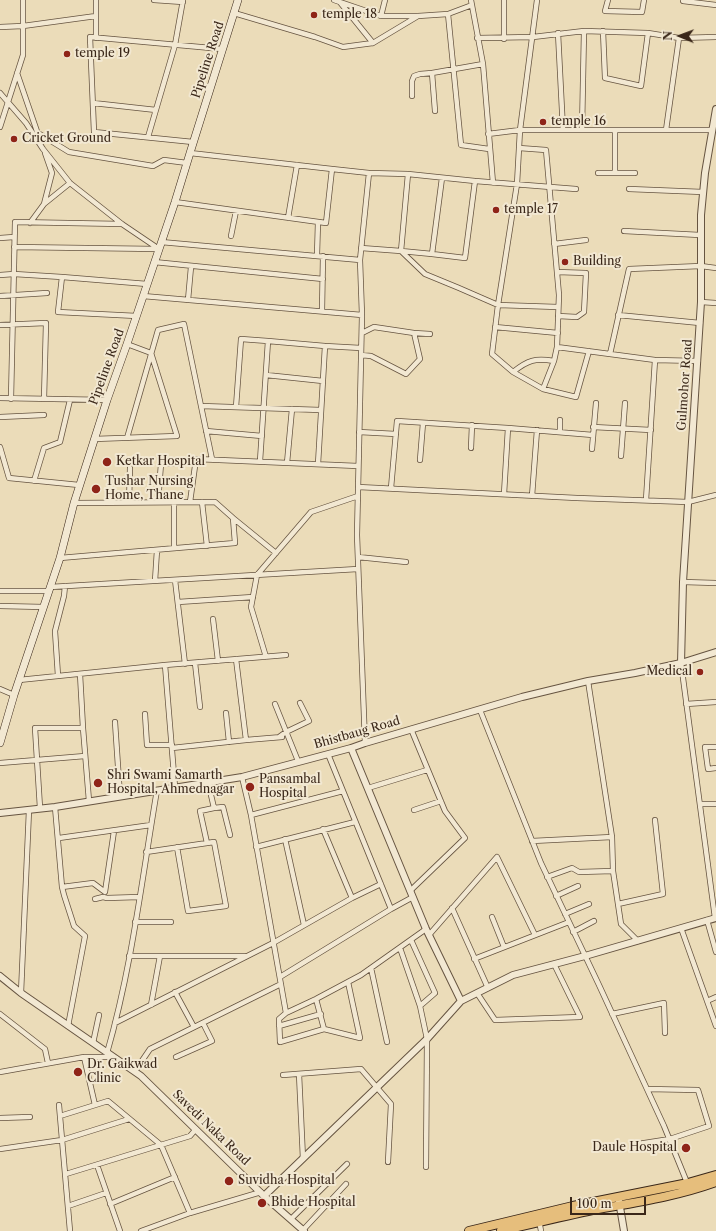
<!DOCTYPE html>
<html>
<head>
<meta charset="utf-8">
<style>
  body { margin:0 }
  #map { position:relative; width:716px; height:1231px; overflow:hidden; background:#ebdcb9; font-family:"Libre Caslon Text",serif }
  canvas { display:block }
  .north { position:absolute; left:660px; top:16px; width:40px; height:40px; -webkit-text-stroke:3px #f2e8d2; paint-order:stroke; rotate:271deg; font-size:11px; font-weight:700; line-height:16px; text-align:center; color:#3a2719 }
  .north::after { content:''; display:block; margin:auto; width:14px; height:18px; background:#3a2719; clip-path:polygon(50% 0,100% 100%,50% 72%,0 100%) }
  .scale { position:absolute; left:570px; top:1197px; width:76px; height:18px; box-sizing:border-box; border:2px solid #3a2719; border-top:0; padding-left:5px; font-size:12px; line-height:14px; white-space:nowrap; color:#3a2719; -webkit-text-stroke:3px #f2e8d2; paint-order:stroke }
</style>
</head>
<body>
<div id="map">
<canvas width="716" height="1231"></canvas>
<div class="north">N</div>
<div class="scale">100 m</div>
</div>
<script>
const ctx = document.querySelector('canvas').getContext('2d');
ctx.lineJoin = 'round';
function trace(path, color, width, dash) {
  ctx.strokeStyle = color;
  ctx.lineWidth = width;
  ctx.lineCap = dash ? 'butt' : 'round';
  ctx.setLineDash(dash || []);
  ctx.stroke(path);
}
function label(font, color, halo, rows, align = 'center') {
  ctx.font = font + ' "Libre Caslon Text",serif';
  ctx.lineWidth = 4;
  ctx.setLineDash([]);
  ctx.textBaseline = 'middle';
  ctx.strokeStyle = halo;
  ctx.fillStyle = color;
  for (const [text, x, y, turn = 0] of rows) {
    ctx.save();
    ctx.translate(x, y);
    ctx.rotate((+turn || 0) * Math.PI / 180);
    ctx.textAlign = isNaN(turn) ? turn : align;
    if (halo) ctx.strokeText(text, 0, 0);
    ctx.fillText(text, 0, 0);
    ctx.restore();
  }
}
const minor = new Path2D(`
  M154,0L183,2
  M334,0L381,16L385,0
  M471,0L483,64L493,183
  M608,0L605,11L642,12L644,0
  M683,0V1L716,5
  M339,1L373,43
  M234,13L315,37L343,47L373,43L418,16L448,14L472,5
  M448,14L461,145L489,149
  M381,16H417
  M0,27L23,26L96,16
  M603,31L605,78L641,86L648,33
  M558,33L563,130
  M96,38V0
  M477,38L533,37L584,31L648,33L679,38L716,37
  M504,39V0
  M17,73L41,143
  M0,93L26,123L43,149L70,183L122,224L159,249
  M412,96V81L414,76L420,74L432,73
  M93,103L156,110
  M435,111L432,73L483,64
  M0,127L23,55V0
  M582,130L584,31
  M666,130L679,38
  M38,133L69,152L153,166L164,160L187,163
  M488,134L520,130L537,0
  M148,137L175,45L183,0
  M193,142L94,132L90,37L222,49
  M519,148L546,150L559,295L557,347L554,361
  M190,153L332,169L369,173L408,174L475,181L576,189
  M615,172V130
  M598,173H635
  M442,178L432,254L401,251L425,274L459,288L498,305L558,307
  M629,189L703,192
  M175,202L326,223L332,169
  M44,204L70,183
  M288,218L297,165
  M30,223L44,204L52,173L45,153
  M624,231L700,235
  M231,236L236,211
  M0,238L14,237
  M161,242L360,260
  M554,244L586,240
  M14,247L158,249
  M361,248L401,251L408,174
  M432,254L465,258L475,181
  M317,255L318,222
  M154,262L323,279
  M557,272L586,273L584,312L577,317L558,316
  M0,275L14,274L62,277L58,312L137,316
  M62,277L147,284
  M0,296L47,293
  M143,296L362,315
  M188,300L191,267
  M701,302L716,303
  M322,311L323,256
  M618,315L700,323
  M0,325L46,323L44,399
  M495,327L558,333
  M414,333L430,334
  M557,347L655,360
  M610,354L629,269L701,266L716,268
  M361,355L371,356L406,374L420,359L414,333L374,327L362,333
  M513,372L543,389L576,397L589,351
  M266,375L323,381
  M543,389L554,361C535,358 528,360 513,372L492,354L498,305L517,184L520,130H712
  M0,398L107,400
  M11,399L15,222L122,224
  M201,406L321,410
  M236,407L241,339L268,341
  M0,417L44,415
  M593,427L651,430
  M206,431L262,436
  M359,432L396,434
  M560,432V420
  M127,438L158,330L184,324L212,459
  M94,439L177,436L151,353L127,344
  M0,447L9,478L79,485
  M471,448L472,425
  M592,449L596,403
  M621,456L625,403
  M420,460L423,423
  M260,461L268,341L325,346
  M287,463L292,409
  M318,464L325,346L361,348
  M34,481L44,448L60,442L70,400
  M358,487L577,498L688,502L716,495
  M391,488L397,421L508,428
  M504,494L508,428L593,435
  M532,496L537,430
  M646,500L655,360L698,361
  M129,502L130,468
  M158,502L161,464L176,463
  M174,502V548
  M190,502L196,459L358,466
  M202,502L207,546
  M233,518L276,553
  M358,557L406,562
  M60,558L235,543L233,518L215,502L74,503
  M175,580L185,664
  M155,581L157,550
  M683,582L716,583
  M50,587L358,569
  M0,591H49
  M178,602L253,597
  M0,606L44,607
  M213,619L218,661
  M266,657L251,607L257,575L311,512L358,496
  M195,663L200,707
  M681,663L715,918
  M165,665L175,787
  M80,674L83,728
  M58,676L55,631L64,596L65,586
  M19,680L165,665L286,655
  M588,681L612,837
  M0,689L14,695
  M275,704L298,761
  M686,704L716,702
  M480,710L541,863L599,985L664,1126L688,1185
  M226,713L229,742
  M145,714L147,745H172
  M115,722L120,796
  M279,737L286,732L309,721L300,703
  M246,740L282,737
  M365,743L357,535L362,315L360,260L369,173
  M716,747H705L708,769L716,768
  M172,748L246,740L236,659
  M328,754L391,909
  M0,763L85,756
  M242,777L251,815L286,1013L316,999L361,975L426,929
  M368,788L427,770
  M700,804H716
  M55,807L62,887
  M40,808L35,728H83L89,801
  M214,808L223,807L230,835
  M414,810L441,801
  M251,815L343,791
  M323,829L352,898
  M59,838L151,825
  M285,839L304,925
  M532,841L612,837L613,871L621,924L638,941
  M207,843L200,811L214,808L208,782
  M256,847L355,822
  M146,852L214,842L226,906L188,911L177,847
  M547,877L572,868L579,872L613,871
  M410,891L465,838L445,811L411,729
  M556,896L578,886
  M95,899L103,897L107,898L139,897
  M618,904L663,894L655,820
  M452,908L488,988
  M565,914L589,904
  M492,917L504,947
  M707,920L716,952
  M135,922H171
  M681,928L716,1026
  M573,932L594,921
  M429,935L497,857L535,935
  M411,940L435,993L420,1006
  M400,948L420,1006L427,1039L426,1167
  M129,956H245
  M474,959L569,922
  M371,968L387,1042
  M280,977L391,909L413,897
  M175,992L194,1027
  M21,993L29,810
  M477,993L495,1020L580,1017L554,964
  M316,999L324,1029
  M707,1001L716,997
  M151,1005L160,956
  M286,1013L279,1019L280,1042L324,1029L360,1038L348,982
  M0,1014L45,1049L48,1063
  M612,1014L664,1003L665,1033
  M115,1023L273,943L352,898L381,884
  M68,1026L85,936L74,926L64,895L62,887L93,883L105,892L114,831
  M279,1026L321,1014
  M93,1043L99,1015
  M107,1053C132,967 142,878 157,790
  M84,1057L95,1105
  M176,1057L212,1041L203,1023
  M135,1071L150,1049L281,984
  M0,1072L84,1057H112
  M299,1074L303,1159
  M283,1075L361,1069L391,1104L388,1162
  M59,1105L70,1231
  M60,1116L108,1101L161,1145L190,1213
  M0,1118L30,1117
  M638,1144L670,1139L709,1126L698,1090L647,1089
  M0,1149L62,1140L129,1119
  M97,1165L120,1231
  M66,1174L190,1136L196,1129
  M110,1204L175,1177
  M68,1206L106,1193
  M291,1219L347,1164
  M539,1220L541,1231
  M303,1230L346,1184
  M141,1231L190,1213L261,1192`);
const tertiary = new Path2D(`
  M681,663L683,582L701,302V215L705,173L716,109
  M351,748L426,929L461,1001
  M0,813L55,807L242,777L351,748L365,743L522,697L588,681L635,673L681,663L716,652
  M0,976L21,993L141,1076L264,1196L304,1231
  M264,1196L427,1039L461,1001L513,975L585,956L716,918
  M619,1201L624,1231`);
const secondary = new Path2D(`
  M0,743L14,695L60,558L74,503L107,400L127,344L175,202L190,153L238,0`);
const primary = new Path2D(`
  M469,1231L573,1206L688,1183L716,1175
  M501,1231C530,1224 559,1217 588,1211C631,1203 675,1197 716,1182`);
const markers = [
  [314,15,4,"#8f2418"],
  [67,54,4,"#8f2418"],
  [543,122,4,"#8f2418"],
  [14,139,4,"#8f2418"],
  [496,210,4,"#8f2418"],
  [565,262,4,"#8f2418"],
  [107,462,5,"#8f2418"],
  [96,489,5,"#8f2418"],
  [700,672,4,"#8f2418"],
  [98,783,5,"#8f2418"],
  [250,787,5,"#8f2418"],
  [78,1072,5,"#8f2418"],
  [686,1148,5,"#8f2418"],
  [229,1181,5,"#8f2418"],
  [262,1203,5,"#8f2418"]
];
const poiNames = [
  ["temple 18",322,15],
  ["temple 19",75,54],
  ["temple 16",551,122],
  ["Cricket Ground",22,139],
  ["temple 17",504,210],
  ["Building",573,262],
  ["Ketkar Hospital",116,462],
  ["Tushar Nursing",105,482],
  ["Home, Thane",105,496],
  ["Medical",692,672,"right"],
  ["Shri Swami Samarth",107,776],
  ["Hospital, Ahmednagar",107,790],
  ["Pansambal",259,780],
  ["Hospital",259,794],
  ["Dr. Gaikwad",87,1065],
  ["Clinic",87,1079],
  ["Daule Hospital",677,1148,"right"],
  ["Suvidha Hospital",238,1181],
  ["Bhide Hospital",271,1203]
];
const streetNames = [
  ["Pipeline Road",208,60,-72],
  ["Pipeline Road",107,367,-70],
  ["Gulmohor Road",685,385,-86],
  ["Bhistbaug Road",357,733,-16],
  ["Savedi Naka Road",211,1128,44]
];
trace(minor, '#665441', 6);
trace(tertiary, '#665441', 8);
trace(secondary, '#3a2719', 8);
trace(primary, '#3a2719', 10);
trace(minor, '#f2e8d2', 4.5);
trace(tertiary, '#f2e8d2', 6);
trace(secondary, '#f2e8d2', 7);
trace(primary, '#e6be7c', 8);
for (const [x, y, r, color] of markers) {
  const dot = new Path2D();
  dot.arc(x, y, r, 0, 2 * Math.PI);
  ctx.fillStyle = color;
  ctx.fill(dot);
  trace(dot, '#f2e8d2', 1.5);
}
label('12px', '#3a2719', '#f2e8d2', poiNames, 'left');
label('12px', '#3a2719', '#f2e8d2', streetNames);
</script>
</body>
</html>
